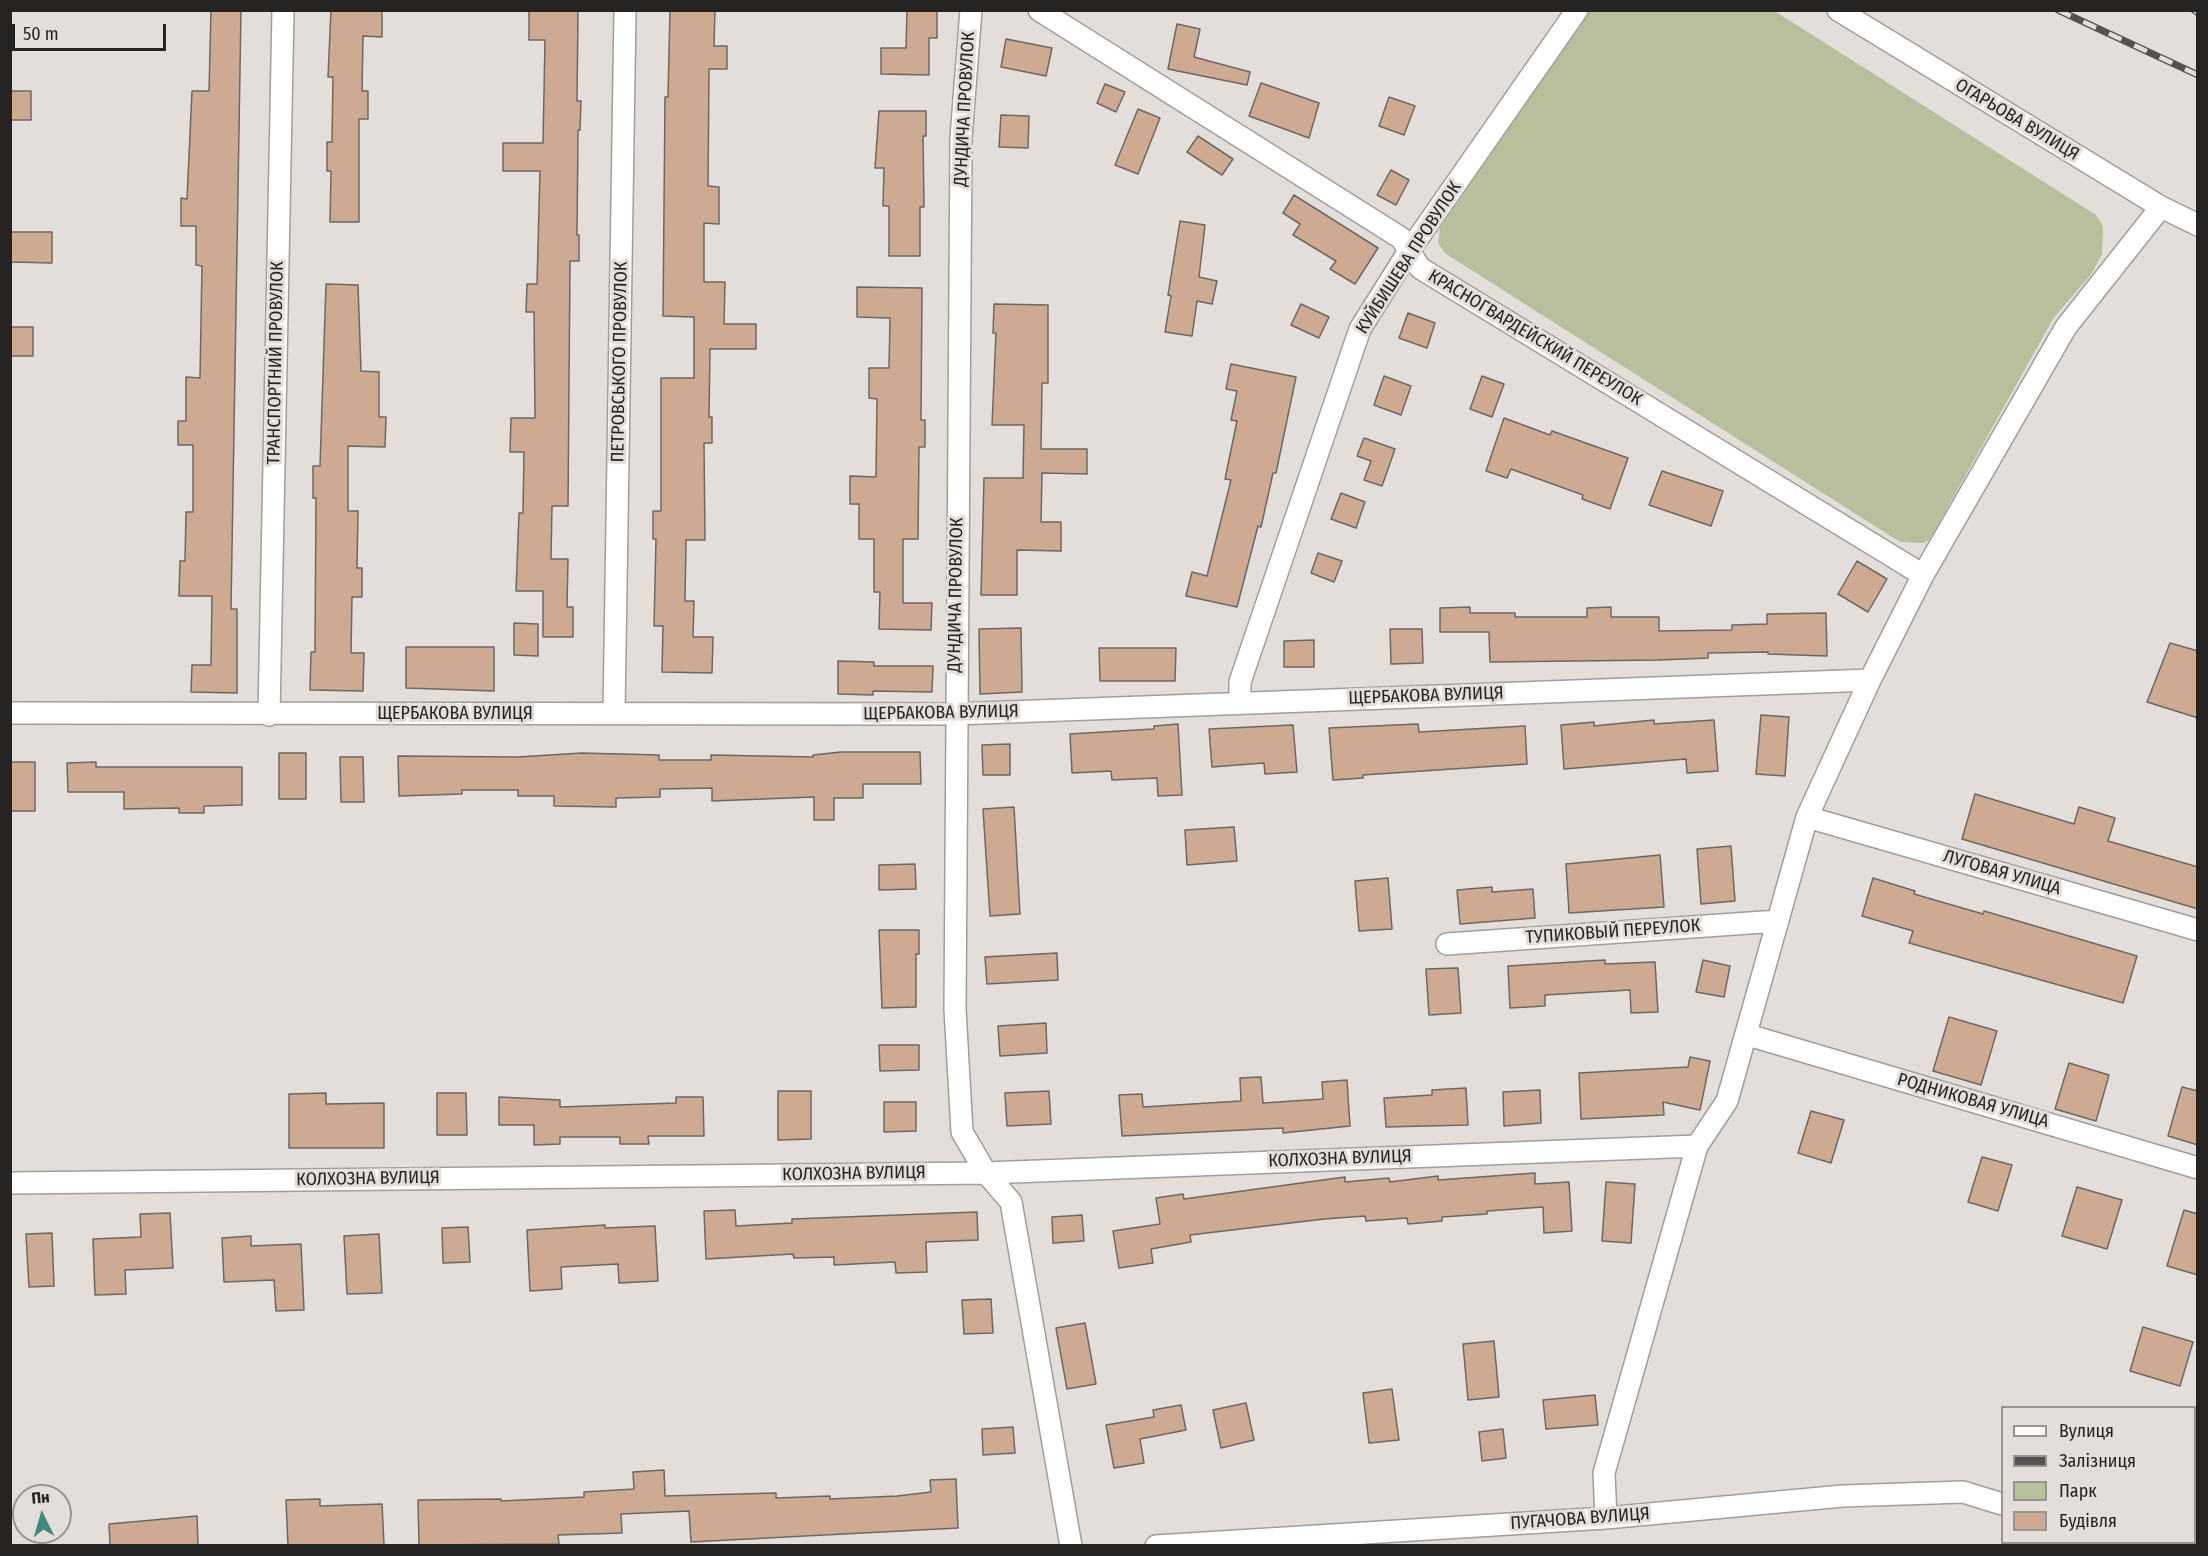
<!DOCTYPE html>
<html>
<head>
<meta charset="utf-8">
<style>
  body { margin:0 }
  #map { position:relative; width:2208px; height:1556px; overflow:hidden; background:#e4dedb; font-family:"Fira Sans Condensed",sans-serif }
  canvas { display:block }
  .frame { position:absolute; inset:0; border:12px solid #262423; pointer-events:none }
  .legend { position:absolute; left:2001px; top:1406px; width:195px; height:138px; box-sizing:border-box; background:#e4dedb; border:2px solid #989491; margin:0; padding:8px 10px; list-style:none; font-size:18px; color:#262423 }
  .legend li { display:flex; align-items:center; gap:12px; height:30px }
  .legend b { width:30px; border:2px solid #989491 }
  .north { position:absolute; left:12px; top:1484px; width:60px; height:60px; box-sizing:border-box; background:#e4dedb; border:2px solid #989491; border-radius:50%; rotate:355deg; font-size:16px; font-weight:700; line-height:24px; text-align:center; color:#262423 }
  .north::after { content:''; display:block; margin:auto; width:21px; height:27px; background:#428982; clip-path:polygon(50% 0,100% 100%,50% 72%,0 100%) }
  .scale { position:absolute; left:12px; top:24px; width:154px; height:27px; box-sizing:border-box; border:3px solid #262423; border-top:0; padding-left:8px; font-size:18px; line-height:21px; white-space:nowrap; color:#262423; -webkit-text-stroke:4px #e4dedb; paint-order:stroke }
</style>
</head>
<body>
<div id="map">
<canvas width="2208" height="1556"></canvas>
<div class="frame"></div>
<ul class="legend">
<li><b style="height:8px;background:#fff"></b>Вулиця</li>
<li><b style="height:8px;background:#545150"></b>Залізниця</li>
<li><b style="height:16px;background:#b7bf9c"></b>Парк</li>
<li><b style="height:16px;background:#ceaa93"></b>Будівля</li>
</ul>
<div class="north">Пн</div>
<div class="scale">50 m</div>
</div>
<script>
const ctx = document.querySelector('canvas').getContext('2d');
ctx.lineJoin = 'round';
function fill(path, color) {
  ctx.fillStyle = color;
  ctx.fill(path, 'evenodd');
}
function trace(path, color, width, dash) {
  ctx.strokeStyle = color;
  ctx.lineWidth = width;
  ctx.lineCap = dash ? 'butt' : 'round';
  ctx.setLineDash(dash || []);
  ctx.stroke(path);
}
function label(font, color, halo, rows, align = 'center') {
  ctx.font = font + ' "Fira Sans Condensed",sans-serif';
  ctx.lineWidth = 6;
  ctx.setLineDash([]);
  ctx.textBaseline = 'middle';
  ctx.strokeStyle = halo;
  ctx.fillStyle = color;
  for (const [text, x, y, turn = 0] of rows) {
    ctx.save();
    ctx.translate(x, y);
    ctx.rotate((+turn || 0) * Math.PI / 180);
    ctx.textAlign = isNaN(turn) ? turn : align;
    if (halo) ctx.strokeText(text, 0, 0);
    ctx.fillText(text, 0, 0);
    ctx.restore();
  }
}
const green = new Path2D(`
  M1773,10L2096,215L2103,226L2102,254L2092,273L2053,319L1930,539L1924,543L1900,542L1446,254L1438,243L1440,228L1589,11Z`);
const building = new Path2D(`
  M211,10H241L231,609H237V693L191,692L192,665H211L212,596H179L180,561H185L186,512H193V445H178V421H186V377L200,378L202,266L196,265V226H181V198L187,199L192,91H209Z
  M331,10H382V37L363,36L362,91H368V119H359V222H330L331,171H327V142H332L333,77H328Z
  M529,10H578L577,101H581L580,130H578L577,235H579V261H570L568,506H552L551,559H568L567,607H573V637H543V591H516L519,513H523L524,452H510L511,418H535L534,312H526L527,284H537L540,171H503V143H543L545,40H529Z
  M670,10H715L714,46H727V69H709L708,186L719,187V224L704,223V282H725L724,324H756V349H710L709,417H712V443H704L705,540H686L685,601H694L693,637H713L712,673L662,672L663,626H654L656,539H653V511H661V378H694V317L663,316L665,97H668Z
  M907,10H937V38H929V75L881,74V48H906Z
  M1177,24L1200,29L1194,57L1250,72L1247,85L1168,69Z
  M1006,39L1052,48L1046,76L1001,67Z
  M1261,83L1319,103L1309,138L1249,116Z
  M1105,84L1125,92L1116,112L1097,103Z
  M10,91H31V120H10Z
  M1389,97L1415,106L1404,135L1379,126Z
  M1138,109L1160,118L1138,174L1115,165Z
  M879,111H926V136H923L924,207H920V256H889V206H883L884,168H875Z
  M1001,115L1029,116L1028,148L999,147Z
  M1198,136L1233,159L1222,175L1187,152Z
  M1391,170L1409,180L1396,205L1377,195Z
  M1294,195L1378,248L1355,284L1330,269L1336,261L1293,235L1300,224L1283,213Z
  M1180,221L1205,225L1199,277L1217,281L1212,304L1197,301L1192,336L1165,332L1171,296L1168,295Z
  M10,232H52V263L10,262Z
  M326,284L358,285L361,371L379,372V417H386L385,447L348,446V511H358L357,568H362V597H352L351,653H364L363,691L310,690L311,652H315L316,498H313V466H320Z
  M857,287L922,288L921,420H925V447H919L918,539H903V603H932L931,630L879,629L880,592H874V539H859V504H850V476L876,477L877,399L869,398V368H889L890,318L857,317Z
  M994,304L1048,305V383H1042L1041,449H1087V474L1042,473L1041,522H1061V551L1017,550V595H981L984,478H1023L1024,425H992L996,333H993Z
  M1301,304L1329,317L1319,338L1291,325Z
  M1408,313L1435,323L1427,348L1399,338Z
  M10,327H33V356H10Z
  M1231,364L1296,377L1276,473H1273L1261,527L1258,526L1237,607L1186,596L1192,572L1207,576L1231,480L1225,479L1237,421L1231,420L1237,391L1226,389Z
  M1384,376L1411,386L1401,415L1374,405Z
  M1482,376L1504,384L1492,417L1470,409Z
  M1504,418L1550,435L1552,431L1628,458L1610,509L1582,499L1583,495L1511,469L1507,478L1486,471Z
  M1364,438L1395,449L1382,486L1364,480L1371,461L1357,456Z
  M1662,471L1723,491L1711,526L1649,505Z
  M1341,493L1365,502L1356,528L1331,519Z
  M1318,553L1342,561L1334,582L1311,573Z
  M1857,561L1887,579L1868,612L1838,594Z
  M1470,607V613H1515V617H1587V608L1611,607V617H1659V631L1732,630V625L1767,624V614L1826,613L1827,656L1768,654V652L1708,653V658L1659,660L1490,662L1489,632H1440V608Z
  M514,623L538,624V656L514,655Z
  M1021,628L1022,692L980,694L979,629Z
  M1390,629H1422L1423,663L1391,664Z
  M1314,640V667H1284V641Z
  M2170,643L2198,651V718L2147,702Z
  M406,647H494V691L406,688Z
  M1099,648H1176L1175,681H1100Z
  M838,661L874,662V666H933L932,692L873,691V695L838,694Z
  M1761,715L1789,717L1785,776L1756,774Z
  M1654,720V724L1714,720L1718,771L1687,773L1686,759L1564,769L1561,725L1594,722V726Z
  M1178,724L1182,795L1158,796L1157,778L1112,780L1111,771L1072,773L1070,734L1154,729V726Z
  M1418,724L1419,732L1525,726L1527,764L1363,775V778L1333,780L1329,728Z
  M1293,725L1297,772L1265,774L1264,763L1212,767L1209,729Z
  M1010,744V775H983L982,745Z
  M841,752H920L921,784H863V798H834V820H814V797L712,801V788L660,789V797L616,798V807L554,806V796H518V790H462V794L399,796L398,756L518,757L582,753L659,755V760H711V755L813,757V755Z
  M279,753H306V799H279Z
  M340,757H363L364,802H341Z
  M10,762H35V811H10Z
  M96,762V767H242V805L204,806V813H179V808L124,809V792H68L67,763Z
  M1975,794L2074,824L2079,807L2115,818L2108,841L2198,867V909L1962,839Z
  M1014,807L1020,914L990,916L983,809Z
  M1234,827L1237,861L1187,865L1185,830Z
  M1731,846L1735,901L1701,904L1697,849Z
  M1660,855L1664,907L1569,913L1566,864Z
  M915,864L916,889L879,890V865Z
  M1388,878L1392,929L1359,931L1355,881Z
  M1873,878L1915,891L1914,894L1983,914L1984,911L2137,956L2123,1003L1909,943L1913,931L1862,916Z
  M1492,887V892L1533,889L1535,918L1460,924L1457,890Z
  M879,930H919V954H916V1007L882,1008Z
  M1057,953L1058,980L987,984L985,957Z
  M1605,960V964L1655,962L1658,1012L1631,1013L1630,990L1545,995V1006L1510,1008L1508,966Z
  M1703,960L1730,966L1724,997L1696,992Z
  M1458,968L1461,1013L1429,1015L1426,969Z
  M1949,1017L1997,1031L1981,1085L1933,1071Z
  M1046,1023L1047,1053L1000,1056L998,1026Z
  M879,1045H919V1070L880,1071Z
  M1690,1057L1710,1061L1700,1110L1663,1102L1664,1115L1581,1119L1579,1073L1688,1067Z
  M2069,1063L2109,1075L2096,1121L2055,1109Z
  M1261,1077L1263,1103L1323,1099L1322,1082L1347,1080L1350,1126L1283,1133V1128L1122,1136L1119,1095L1142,1094L1143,1107L1241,1101L1240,1078Z
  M2182,1087L2198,1091V1145L2168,1136Z
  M1466,1088L1468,1125L1386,1127L1384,1098L1432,1095V1090Z
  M1540,1090L1541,1123L1504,1126L1503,1092Z
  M778,1091H811V1139L778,1140Z
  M1049,1091L1051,1124L1007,1126L1005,1093Z
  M326,1093V1104L384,1103V1148H289V1094Z
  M437,1093H466L467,1135H437Z
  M499,1097L560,1100V1107L676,1103V1097H703L704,1136H648L649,1144H620V1137H560V1144L534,1145V1125H499Z
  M884,1102H916V1131L884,1132Z
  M1811,1111L1844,1120L1831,1163L1798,1153Z
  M1982,1157L2012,1165L1998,1211L1968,1202Z
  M1535,1173V1184L1569,1182L1572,1231L1544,1233L1543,1207L1487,1211V1214L1442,1217V1221L1408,1224L1407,1218L1366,1221L1365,1216L1324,1219L1190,1235L1191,1242L1151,1249L1153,1263L1119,1268L1113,1231L1160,1224L1156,1198L1183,1194L1184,1199L1345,1177V1182L1389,1178L1390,1182L1438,1176V1180Z
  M1606,1182L1635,1184L1631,1243L1602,1241Z
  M2077,1187L2122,1200L2107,1249L2062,1236Z
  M735,1210L736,1226L792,1223V1219L977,1212L978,1240L926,1242L927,1272L896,1273L895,1262L834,1265V1257L794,1258L793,1254L706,1259L704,1211Z
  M2184,1210L2198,1214V1275L2167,1266Z
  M170,1213L173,1268L125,1270L126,1294L95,1295L93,1239L141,1237L140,1214Z
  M1082,1215L1084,1241L1053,1243L1052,1217Z
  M605,1225V1228L655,1226L658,1281L619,1283L618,1264L561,1267L562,1289L530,1291L527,1230Z
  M468,1227L470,1262L443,1263L442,1228Z
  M52,1233L54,1286L29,1287L26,1234Z
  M379,1234L382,1293L347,1294L344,1236Z
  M251,1236V1246L301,1244L304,1310L276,1311L274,1280L224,1282L222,1238Z
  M991,1299L993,1333L964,1334L962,1300Z
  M1085,1323L1096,1384L1067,1389L1056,1328Z
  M2143,1327L2193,1342L2180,1386L2130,1371Z
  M1494,1341L1499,1397L1468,1400L1463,1344Z
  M1392,1389L1399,1440L1369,1443L1363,1393Z
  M1595,1395L1598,1425L1546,1429L1543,1400Z
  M1246,1403L1254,1440L1221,1448L1213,1410Z
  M1181,1405L1186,1430L1140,1439L1144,1463L1114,1468L1106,1425L1154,1417L1153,1410Z
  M1013,1427L1015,1453L983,1455L982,1429Z
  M1503,1429L1506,1458L1482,1461L1479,1432Z
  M664,1470L665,1496L776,1493V1498L830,1496V1499L897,1496L931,1492L930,1480L956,1479L958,1528L691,1542L689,1511L621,1514L622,1533L558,1535L559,1544L419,1545L418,1500L501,1499V1501L584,1497V1492L634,1489L633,1472Z
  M320,1499V1506L382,1504L384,1545H288L286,1500Z
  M197,1516L198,1545H110L109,1524Z`);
const street = new Path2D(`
  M971,10L961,138L955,1009L962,1132L986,1173L1011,1202L1071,1546
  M1039,10L1401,238L1420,268L1923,575
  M1838,10L2161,207L2198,225
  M1240,703V682L1360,329L1409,251L1577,10
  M10,713L955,714L1870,680
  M614,713L625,10
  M269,715L283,10
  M1807,817L2198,930
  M1447,944L1778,921
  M1748,1035L2198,1168
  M10,1183L986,1173L1697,1146
  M1606,1518L1604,1473L1697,1146L1727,1101L1807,817L1870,680L1923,575L2066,327L2161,207
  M2131,1542L2141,1546
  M1156,1546L1606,1518L1843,1496L1963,1492L2002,1504`);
const rail = new Path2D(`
  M2058,10L2198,75
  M2194,10L2198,13`);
const streetNames = [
  ["ДУНДИЧА ПРОВУЛОК",965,109,-87],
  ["ОГАРЬОВА ВУЛИЦЯ",2017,120,31],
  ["КУЙБИШЕВА ПРОВУЛОК",1409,258,-57],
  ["КРАСНОГВАРДЕЙСКИЙ ПЕРЕУЛОК",1535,338,31],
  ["ПЕТРОВСЬКОГО ПРОВУЛОК",620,362,-89],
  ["ТРАНСПОРТНИЙ ПРОВУЛОК",276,363,-89],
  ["ДУНДИЧА ПРОВУЛОК",956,595,-89],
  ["ЩЕРБАКОВА ВУЛИЦЯ",1426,696,-2],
  ["ЩЕРБАКОВА ВУЛИЦЯ",941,713,-1],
  ["ЩЕРБАКОВА ВУЛИЦЯ",455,714],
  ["ЛУГОВАЯ УЛИЦА",2002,873,16],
  ["ТУПИКОВЫЙ ПЕРЕУЛОК",1613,932,-4],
  ["РОДНИКОВАЯ УЛИЦА",1973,1101,16],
  ["КОЛХОЗНА ВУЛИЦЯ",1340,1159,-2],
  ["КОЛХОЗНА ВУЛИЦЯ",854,1174,-1],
  ["КОЛХОЗНА ВУЛИЦЯ",368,1179,-1],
  ["ПУГАЧОВА ВУЛИЦЯ",1580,1519,-4]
];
fill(green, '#b7bf9c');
fill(building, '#ceaa93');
trace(building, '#6d6865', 1.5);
trace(street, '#a39d9a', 24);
trace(street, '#fff', 21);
trace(rail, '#545150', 7);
trace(rail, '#e4dedb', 4.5, [14]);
label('18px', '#262423', '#e4dedb', streetNames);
</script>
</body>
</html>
